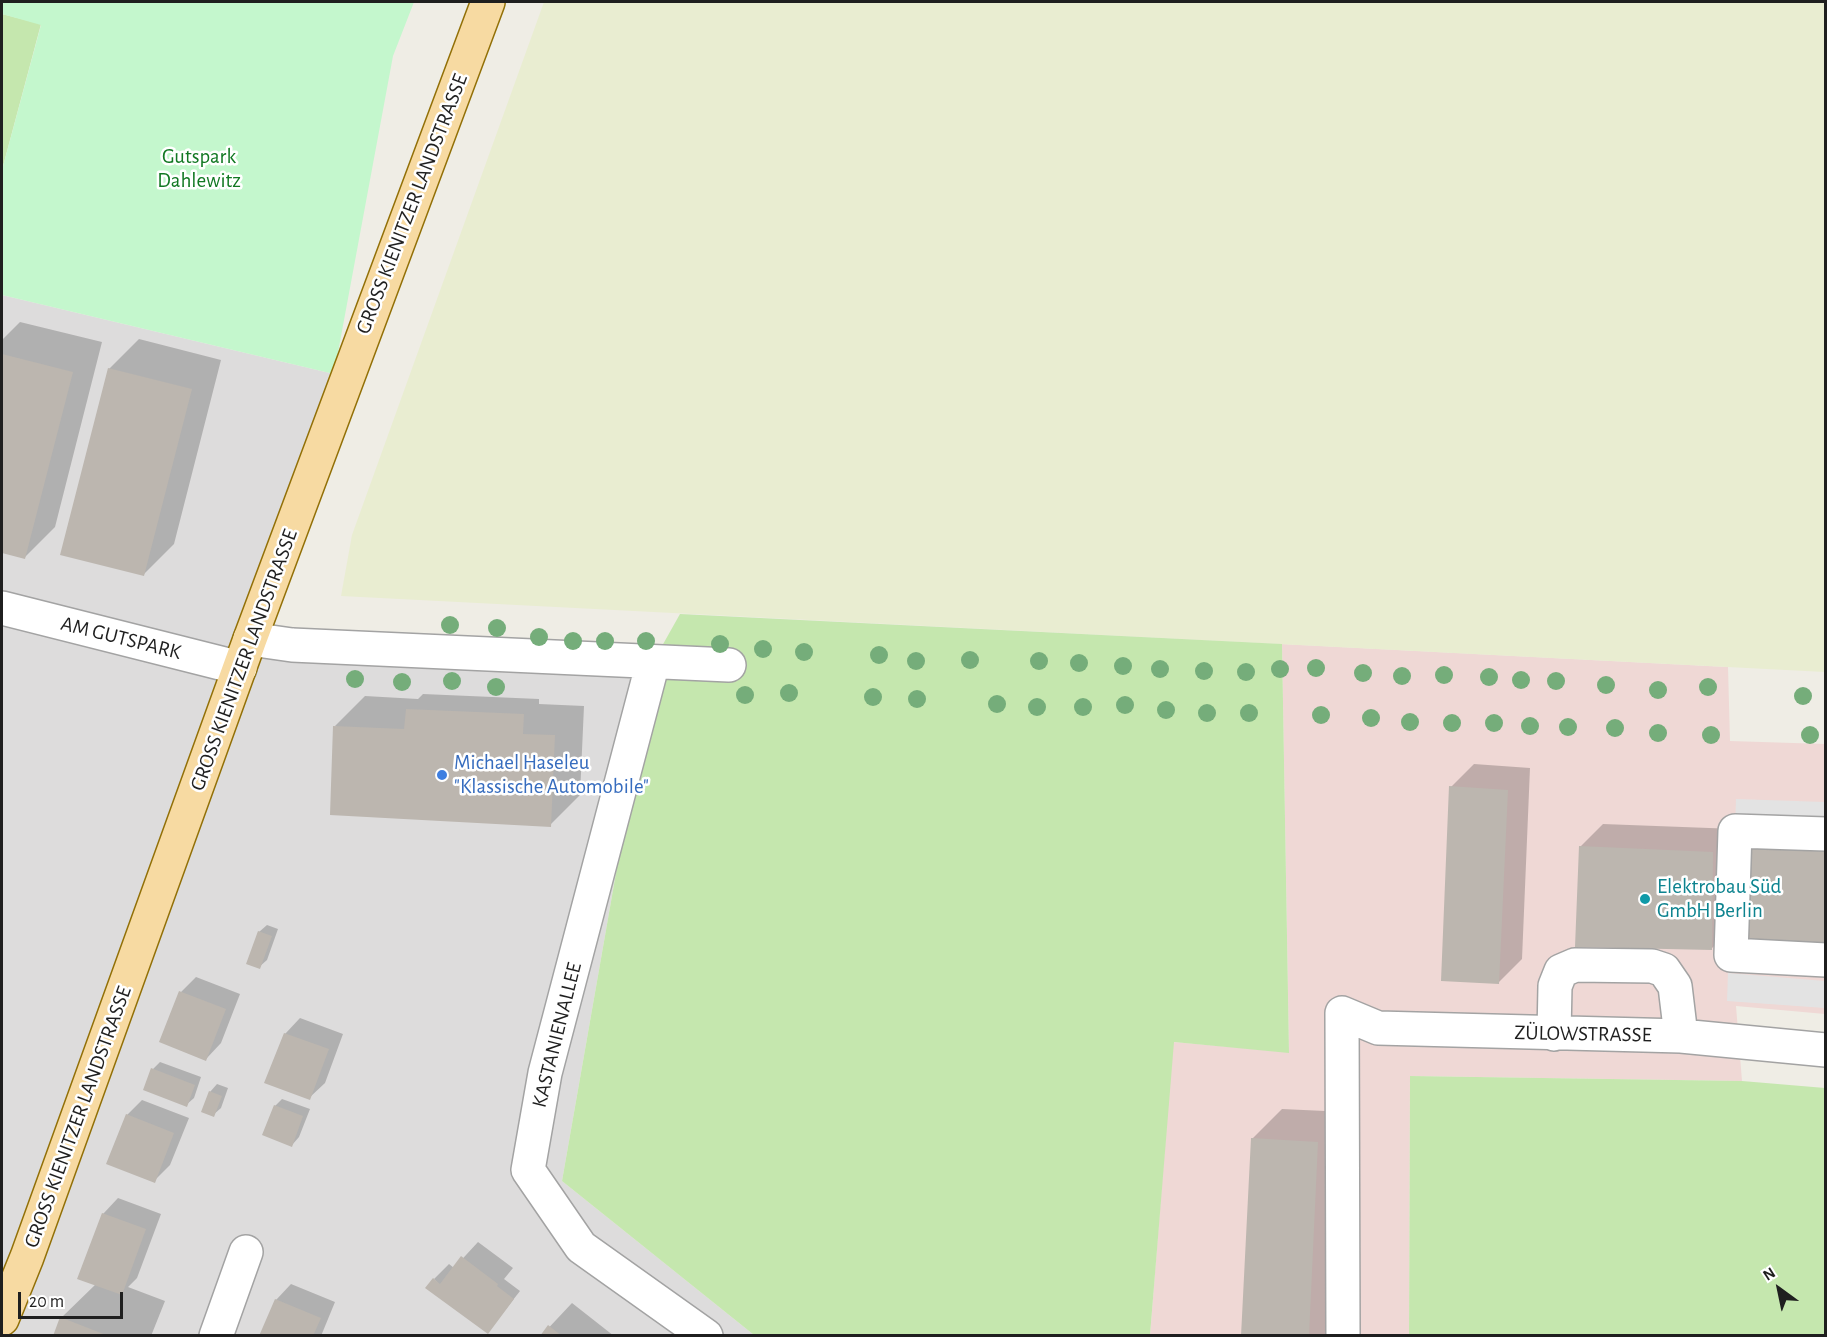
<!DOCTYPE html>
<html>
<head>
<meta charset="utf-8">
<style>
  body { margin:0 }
  #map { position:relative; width:1827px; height:1337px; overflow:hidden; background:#efede5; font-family:"Alegreya Sans",sans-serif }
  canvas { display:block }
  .frame { position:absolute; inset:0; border:3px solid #1f1f1f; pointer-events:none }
  .north { position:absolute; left:1749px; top:1259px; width:60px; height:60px; -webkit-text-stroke:4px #fff; paint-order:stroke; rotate:327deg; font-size:16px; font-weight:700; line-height:24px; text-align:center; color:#1f1f1f }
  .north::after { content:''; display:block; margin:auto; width:21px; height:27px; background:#1f1f1f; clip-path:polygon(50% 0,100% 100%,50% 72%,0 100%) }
  .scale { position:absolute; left:18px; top:1292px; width:105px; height:27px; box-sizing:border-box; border:3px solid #1f1f1f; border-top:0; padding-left:8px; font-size:18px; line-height:21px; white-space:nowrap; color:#1f1f1f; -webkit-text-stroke:4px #fff; paint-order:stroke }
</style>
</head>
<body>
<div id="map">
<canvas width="1827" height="1337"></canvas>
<div class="frame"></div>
<div class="north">N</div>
<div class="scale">20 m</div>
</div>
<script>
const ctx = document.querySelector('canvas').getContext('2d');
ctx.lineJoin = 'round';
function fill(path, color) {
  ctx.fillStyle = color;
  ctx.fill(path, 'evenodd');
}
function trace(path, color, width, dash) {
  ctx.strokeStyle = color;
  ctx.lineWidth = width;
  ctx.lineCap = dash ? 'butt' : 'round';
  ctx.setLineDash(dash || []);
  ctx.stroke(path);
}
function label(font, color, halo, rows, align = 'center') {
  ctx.font = font + ' "Alegreya Sans",sans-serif';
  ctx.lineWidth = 5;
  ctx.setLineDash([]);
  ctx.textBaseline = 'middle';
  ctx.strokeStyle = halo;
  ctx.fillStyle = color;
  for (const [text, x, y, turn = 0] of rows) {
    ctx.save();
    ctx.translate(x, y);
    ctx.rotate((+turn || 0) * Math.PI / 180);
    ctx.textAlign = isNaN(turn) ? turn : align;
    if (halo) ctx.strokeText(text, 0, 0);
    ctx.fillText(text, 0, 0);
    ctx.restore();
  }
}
const residential = new Path2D(`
  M2,295L334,374L238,653L653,662L562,1181L754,1335L2,1336Z`);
const commercial = new Path2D(`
  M1282,644L1728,667L1730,741L1825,744V1014L1736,1006L1742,1081L1410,1076L1409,1335L1150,1336L1173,1042L1289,1052Z`);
const farmland = new Path2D(`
  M544,2H1825V672L341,596L352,535Z`);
const grass = new Path2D(`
  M2,14L41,24L2,170Z
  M680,614L1282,644L1289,1053L1174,1042L1150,1335H754L562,1181L653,662Z
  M1410,1076L1742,1081L1825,1088V1335H1409Z`);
const park = new Path2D(`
  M2,2H414L393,56L334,374L2,295V170L41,25L2,14Z`);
const parking = new Path2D(`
  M1736,799L1825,802V834L1735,831Z
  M1728,973L1825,981V1008L1727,1001Z`);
const shadow = new Path2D(`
  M20,322L102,342L55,527L25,557L2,551V340Z
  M139,339L221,360L174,544L144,574L109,369Z
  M423,694L539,699V704L584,706L580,795L550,825L335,726L365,696L418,699Z
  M1474,764L1530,768L1522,959L1499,982L1451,787Z
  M1603,824L1736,829L1735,926L1711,949L1580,847Z
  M267,925L278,929L267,960L259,967V932Z
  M196,977L240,994L221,1043L206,1059L181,992Z
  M300,1018L343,1034L325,1083L309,1098L285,1034Z
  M160,1062L201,1077L194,1098L186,1105L153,1069Z
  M217,1084L228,1088L221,1108L213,1115L210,1092Z
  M282,1099L310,1109L299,1137L292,1145L275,1106Z
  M142,1100L189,1118L170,1165L154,1181L127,1115Z
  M1282,1109L1347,1112L1337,1336H1243L1252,1139Z
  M118,1198L161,1214L137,1278L128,1287L165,1301L151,1336H55L61,1318L96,1284L103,1214Z
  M478,1242L513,1268L504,1279L520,1291L488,1332L434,1279L449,1264L454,1268Z
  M291,1284L335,1302L321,1336H261L276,1300Z
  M572,1303L614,1336H541Z`);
const building = new Path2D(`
  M2,354L73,372L25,559L2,553Z
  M108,368L192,389L144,576L60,555Z
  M406,709L524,714L523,734L555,735L551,827L330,815L333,726L404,729Z
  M1449,786L1508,790L1499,984L1441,981Z
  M1579,846L1713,852L1712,950L1575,947Z
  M1748,846L1826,850V945L1744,941Z
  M258,931L272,936L260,969L246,964Z
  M179,991L226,1009L206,1061L159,1042Z
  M284,1033L329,1049L310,1100L264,1083Z
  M151,1068L195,1085L187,1107L143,1090Z
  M209,1091L222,1096L214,1117L201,1112Z
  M274,1105L303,1116L292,1147L262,1135Z
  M126,1114L174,1133L155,1183L106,1164Z
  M1251,1138L1318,1142L1309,1336H1241Z
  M102,1213L146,1229L122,1295L77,1279Z
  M461,1256L498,1284L497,1286L514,1299L488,1334L425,1288L433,1278L440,1284Z
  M275,1299L321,1318L313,1336H259Z
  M60,1317L106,1335V1336H53Z
  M548,1325L562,1336H540Z`);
const minor = new Path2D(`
  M2,608L240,668
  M250,639L292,645L729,665
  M653,662L545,1073L528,1170L581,1247L706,1336
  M1826,834L1735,831L1731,955L1826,960
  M1554,1034L1555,986L1561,971L1575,965L1652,966L1664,970L1675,986L1681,1036
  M216,1336L246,1252
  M1343,1336L1342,1013L1378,1028L1681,1036L1826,1050`);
const major = new Path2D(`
  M2,1319L27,1257L250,639L488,2`);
const trees = [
  [450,625],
  [497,628],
  [539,637],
  [573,641],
  [605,641],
  [646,641],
  [720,644],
  [763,649],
  [804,652],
  [879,655],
  [970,660],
  [916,661],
  [1039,661],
  [1079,663],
  [1123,666],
  [1316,668],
  [1160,669],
  [1280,669],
  [1204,671],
  [1246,672],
  [1363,673],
  [1444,675],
  [1402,676],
  [1489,677],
  [355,679],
  [1521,680],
  [452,681],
  [1556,681],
  [402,682],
  [1606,685],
  [496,687],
  [1708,687],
  [1658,690],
  [789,693],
  [745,695],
  [1803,696],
  [873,697],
  [917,699],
  [997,704],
  [1125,705],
  [1037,707],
  [1083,707],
  [1166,710],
  [1207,713],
  [1249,713],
  [1321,715],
  [1371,718],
  [1410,722],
  [1452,723],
  [1494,723],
  [1530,726],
  [1568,727],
  [1615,728],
  [1658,733],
  [1711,735],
  [1810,735]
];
const markers = [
  [442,775,6,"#3f7fe0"],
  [1645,899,6,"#0f9aa8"]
];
const parkNames = [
  ["Gutspark",199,157],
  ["Dahlewitz",199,181]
];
const streetNames = [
  ["GROSS KIENITZER LANDSTRASSE",412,204,-69],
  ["AM GUTSPARK",121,638,14],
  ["GROSS KIENITZER LANDSTRASSE",244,660,-70],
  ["ZÜLOWSTRASSE",1583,1034,1],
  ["KASTANIENALLEE",557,1035,-76],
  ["GROSS KIENITZER LANDSTRASSE",78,1117,-70]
];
const shopNames = [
  ["Michael Haseleu",454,763],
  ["\"Klassische Automobile\"",454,787]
];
const cultureNames = [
  ["Elektrobau Süd",1657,887],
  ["GmbH Berlin",1657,911]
];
fill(residential, '#dddcdc');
fill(commercial, '#efd8d5');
fill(farmland, '#e9edd1');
fill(grass, '#c5e7ae');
fill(park, '#c4f7cd');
fill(parking, '#e3e3e3');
fill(shadow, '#0003');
fill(building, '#bcb6af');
trace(minor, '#a3a3a3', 36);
trace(major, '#927007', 36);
trace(minor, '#fff', 33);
trace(major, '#f7daa2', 33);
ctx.fillStyle = '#75ad7a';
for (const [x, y] of trees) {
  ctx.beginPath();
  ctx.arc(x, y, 9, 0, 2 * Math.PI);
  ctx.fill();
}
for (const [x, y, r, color] of markers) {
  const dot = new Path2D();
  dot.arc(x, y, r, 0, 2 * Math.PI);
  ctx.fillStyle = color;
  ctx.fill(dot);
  trace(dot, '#fff', 2);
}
label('21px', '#117822', '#fff', parkNames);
label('21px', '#1f1f1f', '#fff', streetNames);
label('21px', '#366cbe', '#fff', shopNames, 'left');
label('21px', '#0d838f', '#fff', cultureNames, 'left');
</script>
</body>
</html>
